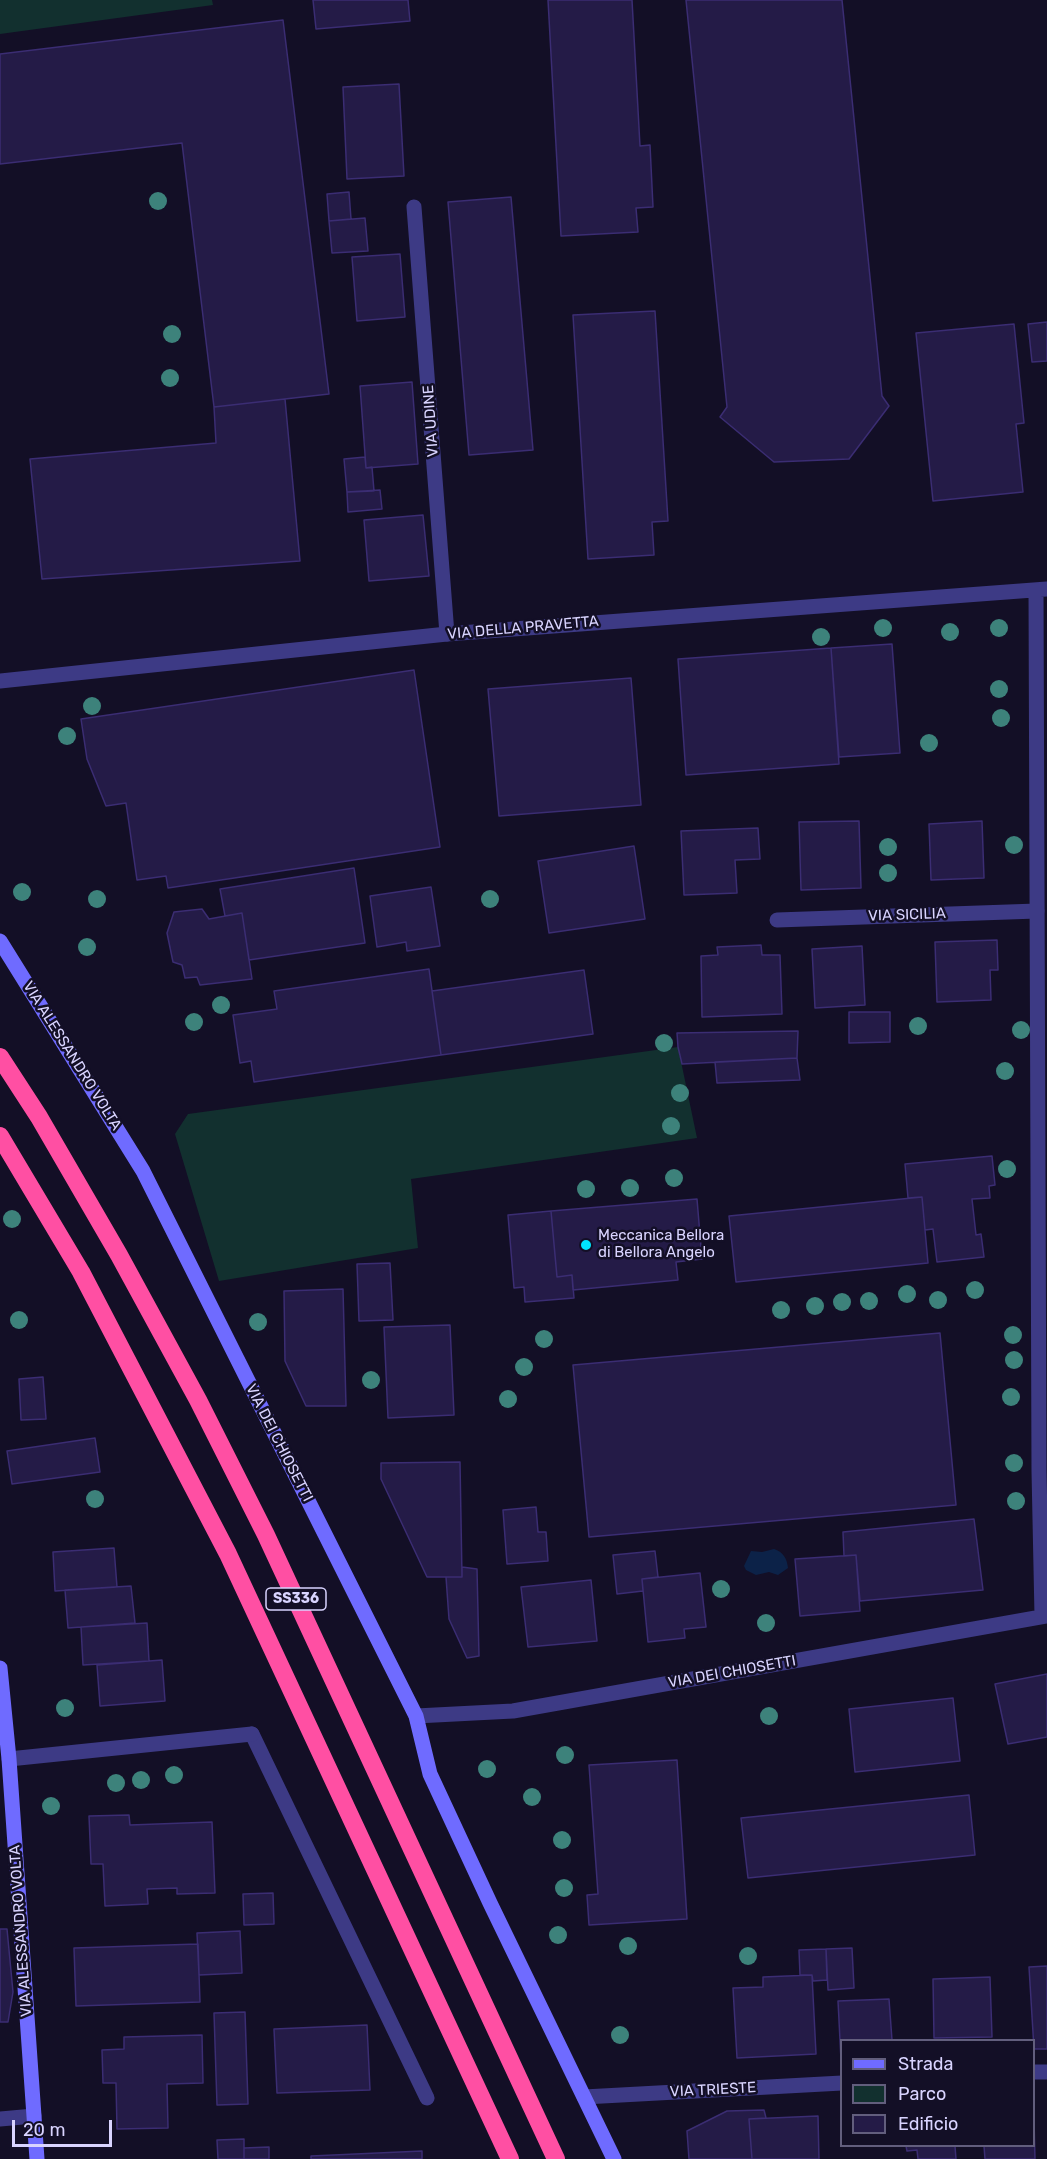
<!DOCTYPE html>
<html>
<head>
<meta charset="utf-8">
<style>
  body { margin:0 }
  #map { position:relative; width:1047px; height:2159px; overflow:hidden; background:#130f26; font-family:Rubik,sans-serif }
  canvas { display:block }
  .legend { position:absolute; left:840px; top:2039px; width:195px; height:108px; box-sizing:border-box; background:#130f26; border:2px solid #625e7d; margin:0; padding:8px 10px; list-style:none; font-size:18px; color:#d9d4ff }
  .legend li { display:flex; align-items:center; gap:12px; height:30px }
  .legend b { width:30px; border:2px solid #625e7d }
  .scale { position:absolute; left:12px; top:2120px; width:100px; height:27px; box-sizing:border-box; border:3px solid #d9d4ff; border-top:0; padding-left:8px; font-size:18px; line-height:21px; white-space:nowrap; color:#d9d4ff; -webkit-text-stroke:4px #130f26; paint-order:stroke }
</style>
</head>
<body>
<div id="map">
<canvas width="1047" height="2159"></canvas>
<ul class="legend">
<li><b style="height:8px;background:#6f6bff"></b>Strada</li>
<li><b style="height:16px;background:#12302f"></b>Parco</li>
<li><b style="height:16px;background:#241b47"></b>Edificio</li>
</ul>
<div class="scale">20 m</div>
</div>
<script>
const ctx = document.querySelector('canvas').getContext('2d');
ctx.lineJoin = 'round';
function fill(path, color) {
  ctx.fillStyle = color;
  ctx.fill(path, 'evenodd');
}
function trace(path, color, width, dash) {
  ctx.strokeStyle = color;
  ctx.lineWidth = width;
  ctx.lineCap = dash ? 'butt' : 'round';
  ctx.setLineDash(dash || []);
  ctx.stroke(path);
}
function label(font, color, halo, rows, align = 'center') {
  ctx.font = font + ' Rubik,sans-serif';
  ctx.lineWidth = 5;
  ctx.setLineDash([]);
  ctx.textBaseline = 'middle';
  ctx.strokeStyle = halo;
  ctx.fillStyle = color;
  for (const [text, x, y, turn = 0] of rows) {
    ctx.save();
    ctx.translate(x, y);
    ctx.rotate((+turn || 0) * Math.PI / 180);
    ctx.textAlign = isNaN(turn) ? turn : align;
    if (halo) ctx.strokeText(text, 0, 0);
    ctx.fillText(text, 0, 0);
    ctx.restore();
  }
}
const green = new Path2D(`
  M0,0H212L213,5L0,34Z
  M678,1047L697,1138L411,1179L418,1248L219,1281L175,1134L188,1114Z`);
const water = new Path2D(`
  M774,1549C783,1552 787,1558 788,1568L778,1575L769,1572L756,1575L746,1570L744,1566L751,1551L762,1552Z`);
const building = new Path2D(`
  M313,0H408L410,21L316,29Z
  M548,0H632L640,146L650,145L653,207L636,208L638,232L561,236Z
  M686,0H842L882,396L889,406L849,459L774,462L720,417L727,407Z
  M283,20L329,394L214,407L182,143L0,164V54Z
  M399,84L404,176L347,179L343,87Z
  M349,192L351,219L329,221L327,194Z
  M511,197L533,450L469,455L448,202Z
  M365,218L368,251L332,253L329,221Z
  M400,254L405,317L357,321L352,257Z
  M655,311L668,521L652,522L654,555L588,559L573,315Z
  M1047,322V361L1032,362L1028,324Z
  M1014,324L1024,423L1016,424L1023,492L933,501L916,333Z
  M412,382L418,464L366,468L360,386Z
  M285,399L300,561L42,579L30,459L216,443L214,407Z
  M365,457L366,468L372,467L374,491L347,492L344,459Z
  M380,490L382,509L348,512L347,492Z
  M423,515L429,576L369,581L364,520Z
  M892,644L900,753L839,757L831,648Z
  M831,648L839,764L686,775L678,659Z
  M414,670L440,847L168,888L166,876L137,880L126,803L106,806L87,759L81,719Z
  M631,678L641,805L499,816L488,689Z
  M859,821L861,888L801,890L799,822Z
  M982,821L984,878L931,880L929,824Z
  M758,828L760,859L735,860L737,893L684,895L681,831Z
  M634,846L645,919L549,933L538,861Z
  M354,868L365,943L249,960L242,913L225,916L220,889Z
  M431,887L440,946L407,951L406,942L377,947L370,896Z
  M202,909L209,919L242,913L252,979L200,985L197,977L185,978L182,965L173,962L167,933L174,912Z
  M997,940L998,970H990L991,1000L937,1002L935,942Z
  M761,945L762,955H780L782,1014L702,1017L701,956L718,955L717,947Z
  M862,946L865,1005L815,1008L812,949Z
  M429,969L441,1055L254,1082L251,1061L240,1063L233,1015L277,1009L274,991Z
  M584,970L593,1034L441,1055L432,991Z
  M849,1012H890V1042L849,1043Z
  M798,1031L797,1058L682,1064L678,1047L677,1033Z
  M797,1058L800,1080L717,1083L715,1062Z
  M992,1156L995,1185L989,1186L990,1198L972,1199L976,1235L981,1234L984,1257L937,1262L933,1229L925,1230L922,1197L908,1198L905,1164Z
  M922,1197L928,1263L736,1282L729,1216Z
  M697,1199L702,1259L676,1262L678,1280L573,1290L572,1275L557,1277L551,1211Z
  M551,1211L557,1277L572,1275L574,1298L525,1302L524,1287L514,1288L508,1215Z
  M390,1263L393,1320L359,1321L357,1264Z
  M343,1289L346,1406H306L285,1361L284,1291Z
  M450,1325L454,1415L388,1418L384,1327Z
  M940,1333L956,1505L589,1537L573,1365Z
  M43,1377L46,1419L21,1420L19,1379Z
  M95,1438L100,1472L12,1484L7,1451Z
  M460,1462L462,1577H427L381,1479V1463Z
  M536,1507L538,1532H546L548,1561L507,1564L503,1510Z
  M974,1519L983,1590L860,1601L856,1555L844,1556L843,1532Z
  M114,1548L117,1587L55,1591L53,1552Z
  M655,1551L658,1577L642,1579L643,1591L617,1594L613,1555Z
  M856,1555L860,1611L800,1616L795,1559Z
  M462,1567L477,1569L479,1656L467,1658L449,1619L446,1577H462Z
  M700,1573L706,1627L684,1629L685,1638L648,1642L642,1579Z
  M591,1580L597,1641L528,1647L521,1587Z
  M131,1586L135,1623L68,1628L65,1590Z
  M147,1623L149,1661L83,1665L81,1627Z
  M162,1660L165,1701L100,1706L97,1665Z
  M1047,1674V1737L1008,1744L995,1684Z
  M953,1698L960,1761L855,1772L849,1709Z
  M677,1760L687,1919L589,1925L587,1895L598,1894L589,1765Z
  M969,1795L975,1855L748,1878L741,1818Z
  M129,1815L130,1825L212,1822L215,1893L177,1894V1888L147,1889L148,1904L105,1906L103,1864H91L89,1816Z
  M273,1893L274,1924L244,1925L243,1894Z
  M0,1929H7L13,1992L8,2022H0Z
  M240,1931L242,1973L199,1975L197,1933Z
  M198,1944L200,2002L76,2006L74,1948Z
  M852,1948L854,1988L828,1990L826,1949Z
  M826,1949L827,1980L813,1981L812,1975H800L799,1950Z
  M1047,1966V2049H1034L1029,1967Z
  M812,1975L816,2054L737,2058L733,1988L763,1987V1977Z
  M990,1977L992,2037L934,2038L933,1979Z
  M889,1999L892,2040H842L841,2060L838,2001Z
  M245,2012L248,2104L217,2105L214,2013Z
  M367,2025L370,2090L277,2093L274,2029Z
  M202,2035L203,2083L167,2084L168,2128L117,2129L116,2083H103L102,2050L124,2049V2037Z
  M764,2110L766,2118L749,2119L752,2159H689L687,2131L727,2111Z
  M818,2116L819,2159H752L749,2119Z
  M1034,2120L1035,2159H985L984,2146H1034Z
  M244,2139V2159H218L217,2140Z
  M906,2146H955L956,2159H918L917,2150L907,2151Z
  M269,2147V2159H244V2148Z
  M422,2151V2159H311V2156Z`);
const lane = new Path2D(`
  M414,207L447,634
  M777,920L1037,911
  M252,1734L427,2098`);
const street = new Path2D(`
  M1036,590L1039,1471L1042,1616
  M0,681L447,634L1047,589
  M416,1716L513,1711L1047,1616
  M9,1759L252,1734
  M1034,2072H1047
  M584,2097L842,2083
  M0,2119L34,2116`);
const secondary = new Path2D(`
  M0,941L143,1171L416,1716L430,1774L490,1903L614,2159
  M0,1668L9,1759L37,2159`);
const highway = new Path2D(`
  M0,1057L39,1117L119,1255L198,1400L266,1535L556,2159
  M0,1136L81,1272L228,1554L510,2159`);
const trees = [
  [158,201],
  [172,334],
  [170,378],
  [883,628],
  [999,628],
  [950,632],
  [821,637],
  [999,689],
  [92,706],
  [1001,718],
  [67,736],
  [929,743],
  [1014,845],
  [888,847],
  [888,873],
  [22,892],
  [97,899],
  [490,899],
  [87,947],
  [221,1005],
  [194,1022],
  [918,1026],
  [1021,1030],
  [664,1043],
  [1005,1071],
  [680,1093],
  [671,1126],
  [1007,1169],
  [674,1178],
  [630,1188],
  [586,1189],
  [12,1219],
  [975,1290],
  [907,1294],
  [938,1300],
  [869,1301],
  [842,1302],
  [815,1306],
  [781,1310],
  [19,1320],
  [258,1322],
  [1013,1335],
  [544,1339],
  [1014,1360],
  [524,1367],
  [371,1380],
  [1011,1397],
  [508,1399],
  [1014,1463],
  [95,1499],
  [1016,1501],
  [721,1589],
  [766,1623],
  [65,1708],
  [769,1716],
  [565,1755],
  [487,1769],
  [174,1775],
  [141,1780],
  [116,1783],
  [532,1797],
  [51,1806],
  [562,1840],
  [564,1888],
  [558,1935],
  [628,1946],
  [748,1956],
  [620,2035]
];
const markers = [
  [586,1245,6,"#00e5ff"]
];
const shields = [
  [296,1599,60]
];
const shieldNames = [
  ["SS336",296,1599]
];
const streetNames = [
  ["VIA UDINE",431,421,-94],
  ["VIA DELLA PRAVETTA",523,628,-5],
  ["VIA SICILIA",907,915,-2],
  ["VIA ALESSANDRO VOLTA",72,1056,58],
  ["VIA DEI CHIOSETTI",279,1443,63],
  ["VIA DEI CHIOSETTI",732,1672,-10],
  ["VIA ALESSANDRO VOLTA",21,1931,-94],
  ["VIA TRIESTE",713,2090,-3]
];
const poiNames = [
  ["Meccanica Bellora",598,1236],
  ["di Bellora Angelo",598,1253]
];
fill(green, '#12302f');
fill(water, '#0c2248');
fill(building, '#241b47');
trace(building, '#3b2d73', 1.5);
trace(lane, '#3d3a85', 15);
trace(street, '#3d3a85', 15);
trace(secondary, '#6f6bff', 15);
trace(highway, '#ff4fa3', 18);
ctx.fillStyle = '#3d827b';
for (const [x, y] of trees) {
  ctx.beginPath();
  ctx.arc(x, y, 9, 0, 2 * Math.PI);
  ctx.fill();
}
for (const [x, y, r, color] of markers) {
  const dot = new Path2D();
  dot.arc(x, y, r, 0, 2 * Math.PI);
  ctx.fillStyle = color;
  ctx.fill(dot);
  trace(dot, '#130f26', 2);
}
for (const [x, y, w] of shields) {
  const box = new Path2D();
  box.roundRect(x - w / 2, y - 11, w, 22, 4.5);
  ctx.fillStyle = '#130f26';
  ctx.fill(box);
  trace(box, '#d9d4ff', 1.5);
}
label('bold 14px', '#d9d4ff', null, shieldNames);
label('15px', '#d9d4ff', '#130f26', streetNames);
label('15px', '#d9d4ff', '#130f26', poiNames, 'left');
</script>
</body>
</html>
